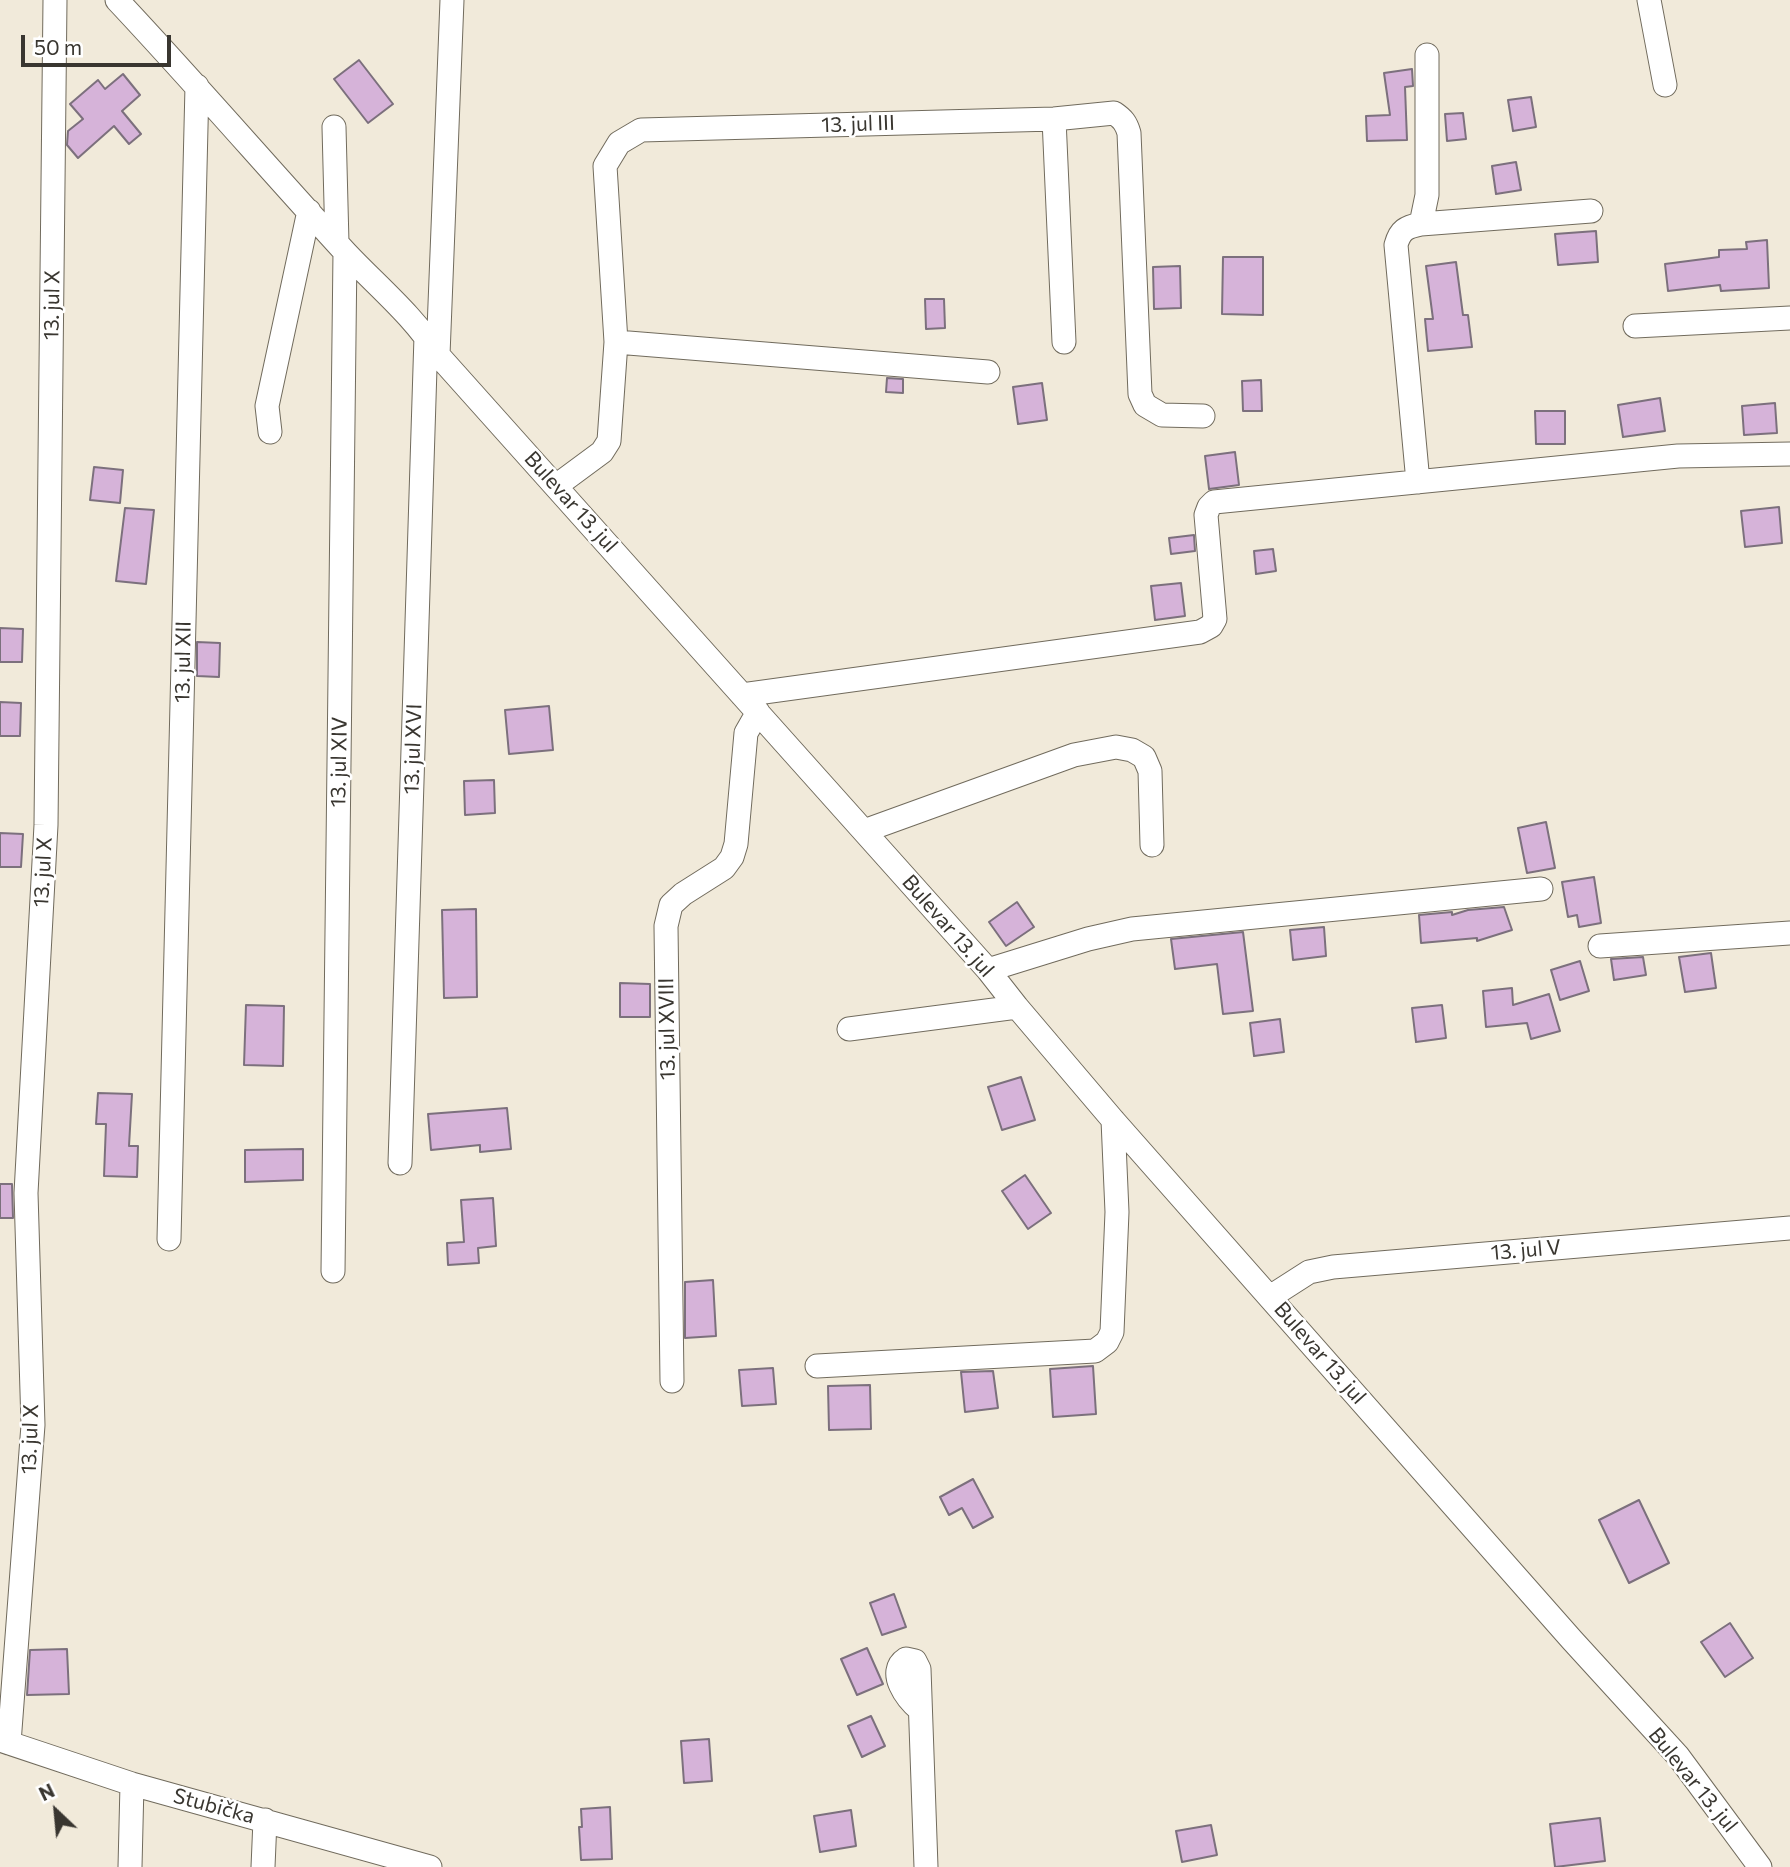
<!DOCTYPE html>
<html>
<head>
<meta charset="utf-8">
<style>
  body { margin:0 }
  #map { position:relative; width:1790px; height:1867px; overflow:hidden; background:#f1eada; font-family:Commissioner,sans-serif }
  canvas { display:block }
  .north { position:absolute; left:21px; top:1776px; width:70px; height:70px; -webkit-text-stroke:5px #fff; paint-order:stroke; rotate:334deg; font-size:19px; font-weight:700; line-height:28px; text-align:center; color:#393630 }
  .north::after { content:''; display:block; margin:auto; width:24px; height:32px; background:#393630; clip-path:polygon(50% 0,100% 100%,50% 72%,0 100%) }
  .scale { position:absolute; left:21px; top:35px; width:150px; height:32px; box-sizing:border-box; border:4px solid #393630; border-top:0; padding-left:9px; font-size:21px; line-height:24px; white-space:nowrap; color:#393630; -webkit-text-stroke:5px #fff; paint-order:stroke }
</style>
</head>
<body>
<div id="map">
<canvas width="1790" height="1867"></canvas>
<div class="north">N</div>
<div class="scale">50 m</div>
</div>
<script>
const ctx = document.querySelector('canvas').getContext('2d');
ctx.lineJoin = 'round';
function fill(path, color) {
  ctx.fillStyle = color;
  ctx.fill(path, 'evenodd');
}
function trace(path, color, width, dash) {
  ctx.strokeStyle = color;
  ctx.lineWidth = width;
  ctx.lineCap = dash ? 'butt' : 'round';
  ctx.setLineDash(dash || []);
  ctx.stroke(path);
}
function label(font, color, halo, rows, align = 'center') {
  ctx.font = font + ' Commissioner,sans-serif';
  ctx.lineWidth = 5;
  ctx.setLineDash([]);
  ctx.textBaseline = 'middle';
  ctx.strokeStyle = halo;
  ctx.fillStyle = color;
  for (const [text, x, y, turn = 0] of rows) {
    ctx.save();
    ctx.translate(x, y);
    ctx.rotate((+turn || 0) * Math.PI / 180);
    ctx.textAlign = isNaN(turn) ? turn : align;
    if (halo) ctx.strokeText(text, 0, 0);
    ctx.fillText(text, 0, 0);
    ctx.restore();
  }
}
const building = new Path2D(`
  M359,60L393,104L368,123L334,79Z
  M1412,69L1413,86L1405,87L1407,140L1367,141L1366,116L1390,115L1384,73Z
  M123,74L140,95L122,111L141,134L129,144L114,126L78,158L67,145L68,131L83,119L70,104L98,80L105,89Z
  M1531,97L1536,127L1513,131L1508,100Z
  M1463,113L1466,139L1447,141L1445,114Z
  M1516,162L1521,190L1496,194L1492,166Z
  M1596,231L1598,262L1558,265L1555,234Z
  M1767,240L1769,288L1721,291L1720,285L1668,291L1665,264L1719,257V250L1747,249L1746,242Z
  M1223,257H1263V315L1222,314Z
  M1456,262L1463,315H1468L1472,347L1428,351L1425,319H1433L1426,266Z
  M1180,266L1181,308L1154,309L1153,267Z
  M925,299H944L945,328L926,329Z
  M887,378L903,379V393L886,392Z
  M1261,380L1262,411H1243L1242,381Z
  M1042,383L1047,420L1018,424L1013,387Z
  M1660,398L1665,431L1623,437L1618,405Z
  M1775,403L1777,433L1744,435L1742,406Z
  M1535,411H1565V444H1536Z
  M1235,452L1239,485L1209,489L1205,456Z
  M94,467L123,470L120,503L90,500Z
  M1779,507L1782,543L1745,547L1741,511Z
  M125,508L154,510L146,584L116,581Z
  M1194,535L1195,551L1171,554L1169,538Z
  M1273,549L1276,571L1256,574L1254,551Z
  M1181,583L1185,616L1155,620L1151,586Z
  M0,628L23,629L22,662H0Z
  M197,642L220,643L219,677L197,676Z
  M0,702L21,703L20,736H0Z
  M549,706L553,750L509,754L505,710Z
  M494,780L495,813L465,815L464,781Z
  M1546,822L1555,868L1527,873L1518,828Z
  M0,833L23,834L21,867H0Z
  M1594,877L1601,923L1579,927L1577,915L1568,917L1562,882Z
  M1017,902L1034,927L1006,946L989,922Z
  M1504,907L1512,930L1477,941V938L1421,943L1419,915L1452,912V915L1468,910Z
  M476,909L477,997L444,998L442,910Z
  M1324,927L1326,956L1293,960L1290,930Z
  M1243,932L1253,1011L1223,1014L1217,964L1175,969L1171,939Z
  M1711,953L1716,988L1685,992L1679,957Z
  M1643,957L1646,975L1614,980L1611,959Z
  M1580,961L1589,991L1560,1000L1551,970Z
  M620,983L650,984V1017H620Z
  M1512,988L1513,1005L1549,994L1560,1031L1531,1039L1527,1023L1486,1027L1483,991Z
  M246,1005L284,1006L283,1066L244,1065Z
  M1442,1005L1446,1038L1416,1042L1412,1008Z
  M1280,1019L1284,1052L1254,1056L1250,1023Z
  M1021,1077L1035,1120L1002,1130L988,1087Z
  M98,1093L132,1094L129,1146H138L137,1177L104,1176L106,1124H96Z
  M507,1108L511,1149L480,1152V1145L431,1150L428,1114Z
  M303,1149V1180L245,1182V1150Z
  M1025,1175L1051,1213L1028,1229L1002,1191Z
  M0,1184H12L13,1218H0Z
  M493,1198L496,1246L478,1248L479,1263L448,1265L447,1243L464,1242L461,1200Z
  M713,1280L716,1336L685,1338V1282Z
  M1093,1366L1096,1414L1053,1417L1050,1369Z
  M773,1368L776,1404L742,1406L739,1370Z
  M993,1371L998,1408L965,1412L961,1372Z
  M870,1385L871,1429L829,1430L828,1386Z
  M973,1479L993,1517L973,1528L962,1508L949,1515L940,1497Z
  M1639,1500L1669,1563L1629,1583L1599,1520Z
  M894,1594L906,1627L882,1635L870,1603Z
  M1730,1623L1753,1658L1725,1677L1701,1642Z
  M867,1648L883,1684L857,1695L841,1659Z
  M67,1649L69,1694L27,1695L30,1650Z
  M871,1716L885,1746L862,1757L848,1726Z
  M709,1739L712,1781L684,1783L681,1741Z
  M610,1807L612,1859L581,1860L579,1827H582L581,1809Z
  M851,1810L856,1846L820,1852L814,1816Z
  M1600,1818L1605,1861L1555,1867L1550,1824Z
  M1211,1825L1217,1855L1182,1862L1176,1831Z`);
const minor = new Path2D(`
  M117,0C195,83 269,169 346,253C377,286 414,316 438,355L988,970L1017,1007L1113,1120L1572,1640L1678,1756L1760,1867
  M1649,0L1665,85
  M1054,119L1064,342
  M334,127L337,243
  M1421,224L1427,195V55
  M1635,326L1790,318
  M616,342L988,372
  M438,355L452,0
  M270,432L267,406L309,211
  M1418,482L1396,245C1400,230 1406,227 1421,224L1591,211
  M556,486L602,452L609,441L616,342L605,166L619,143L641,130L1054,119L1114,113C1123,119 1126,123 1129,133L1140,394L1145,405L1162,415L1203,416
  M742,695L1200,632L1211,626L1215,619L1206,515L1209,507L1214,502L1678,456L1790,454
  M864,831L1074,755L1116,747L1132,750L1144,757L1150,771L1152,845
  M1600,946L1790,933
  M988,970L1088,939L1132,929L1541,889
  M849,1029L1017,1007
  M400,1163L426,336
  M169,1239L197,86
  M333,1271L345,252
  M1270,1297L1309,1272L1333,1267L1790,1228
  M817,1366L1095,1351L1107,1342L1112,1332L1117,1212L1113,1120
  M672,1381L666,926L671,905L683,894L724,868L732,857L736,844L746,733L758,712
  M920,1710C907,1699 886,1672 906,1659L915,1661L919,1669L926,1867
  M0,1740L132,1784L430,1867
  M9,1743L33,1425L26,1193L46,825L55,0
  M130,1867L132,1784
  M263,1867L265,1820`);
const streetNames = [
  ["13. jul III",858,124,-2],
  ["13. jul X",52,305,-89],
  ["Bulevar 13. jul",571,502,48],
  ["13. jul XII",183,662,-89],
  ["13. jul XVI",413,749,-88],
  ["13. jul XIV",339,762,-89],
  ["13. jul X",43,872,-87],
  ["Bulevar 13. jul",948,926,49],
  ["13. jul XVIII",667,1029,-91],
  ["13. jul V",1526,1250,-5],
  ["Bulevar 13. jul",1320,1353,49],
  ["13. jul X",30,1439,-88],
  ["Bulevar 13. jul",1693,1780,51],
  ["Stubička",214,1806,15]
];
fill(building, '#d6b3d9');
trace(building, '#7c707d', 2);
trace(minor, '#716b5d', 25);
trace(minor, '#fff', 23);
label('21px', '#393630', '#fff', streetNames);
</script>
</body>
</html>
